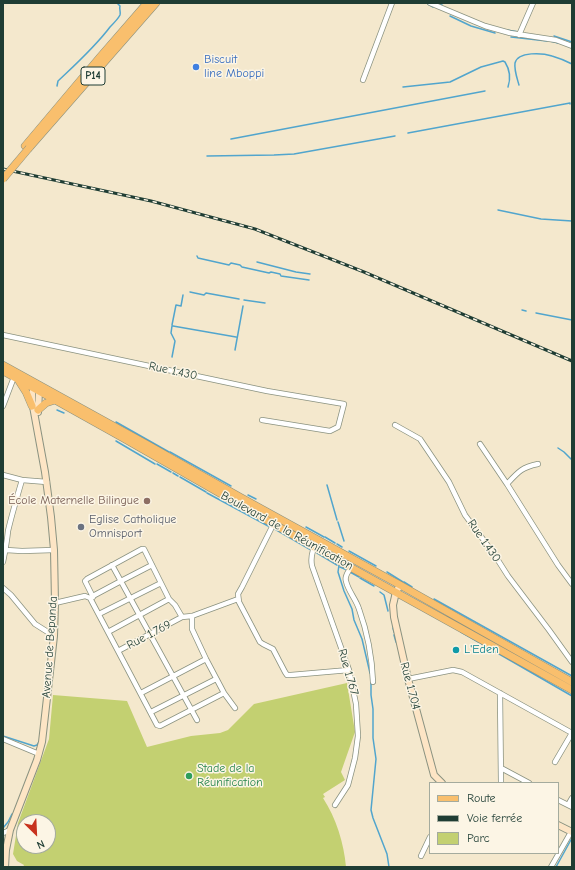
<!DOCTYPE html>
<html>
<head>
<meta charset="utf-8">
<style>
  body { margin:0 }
  #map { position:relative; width:575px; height:870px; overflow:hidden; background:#f4e8cd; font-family:"Comic Neue",sans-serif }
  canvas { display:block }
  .frame { position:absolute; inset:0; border:4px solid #1f3d34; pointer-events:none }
  .legend { position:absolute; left:429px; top:782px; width:130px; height:72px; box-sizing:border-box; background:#fcf5e5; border:1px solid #a4ab9e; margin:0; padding:5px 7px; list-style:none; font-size:12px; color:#1f3d34 }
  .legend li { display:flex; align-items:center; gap:8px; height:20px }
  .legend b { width:20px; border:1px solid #a4ab9e }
  .north { position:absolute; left:16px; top:814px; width:40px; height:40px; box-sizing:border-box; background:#fcf5e5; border:1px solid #a4ab9e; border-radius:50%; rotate:156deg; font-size:11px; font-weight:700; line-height:16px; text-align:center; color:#1f3d34 }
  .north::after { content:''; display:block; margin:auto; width:14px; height:18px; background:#c8321e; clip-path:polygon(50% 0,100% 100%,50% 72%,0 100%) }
</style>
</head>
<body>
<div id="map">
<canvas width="575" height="870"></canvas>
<div class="frame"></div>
<ul class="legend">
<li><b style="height:5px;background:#f9bf6d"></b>Route</li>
<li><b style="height:5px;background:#1f3d34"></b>Voie ferrée</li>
<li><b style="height:11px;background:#c3d071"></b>Parc</li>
</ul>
<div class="north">N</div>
</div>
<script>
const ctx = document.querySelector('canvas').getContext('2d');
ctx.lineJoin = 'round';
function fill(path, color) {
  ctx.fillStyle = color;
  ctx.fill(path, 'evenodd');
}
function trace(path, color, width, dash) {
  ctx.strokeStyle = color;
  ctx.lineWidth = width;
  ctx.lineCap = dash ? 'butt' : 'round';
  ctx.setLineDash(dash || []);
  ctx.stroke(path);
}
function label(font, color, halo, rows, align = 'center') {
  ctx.font = font + ' "Comic Neue",sans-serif';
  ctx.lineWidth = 3;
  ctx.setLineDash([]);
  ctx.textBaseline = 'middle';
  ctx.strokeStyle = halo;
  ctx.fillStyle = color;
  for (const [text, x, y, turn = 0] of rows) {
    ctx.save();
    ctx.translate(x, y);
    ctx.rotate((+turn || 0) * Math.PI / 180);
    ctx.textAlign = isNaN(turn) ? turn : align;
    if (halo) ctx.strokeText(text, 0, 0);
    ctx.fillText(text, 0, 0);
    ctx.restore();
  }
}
const green = new Path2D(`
  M347,683L355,732L341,772L345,780L323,794L325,797L323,798C336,818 344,843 346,867H23L24,865L17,861L13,854L18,823L49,739L53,695L127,701L147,747L191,736L220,733L228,730L254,704ZM24,822H48V846H24Z`);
const stream = new Path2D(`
  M438,3L442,5
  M428,4L433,7
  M450,16L471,26L495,33
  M507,30L519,32
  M554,36L572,42
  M511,37L547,41
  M550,41L558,43
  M519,85C517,78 514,70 515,63C518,51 543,53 552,56C559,58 566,61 572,64
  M57,86L58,81C76,64 95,47 110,27C113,24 118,19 120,15C121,12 119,9 120,6L117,3
  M403,87L450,82L481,67L503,61L505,62C510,70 511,78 508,87
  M408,133L570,103V104
  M231,139L485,91
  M207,156L274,155L294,154L395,136
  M498,210L541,219L572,221
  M197,256L198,258L229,265L231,263L240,265L242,267L269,273L271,272L280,274L281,276L309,280
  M257,262L296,272L310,274
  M190,292L204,295L206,293L239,299
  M244,300L265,303
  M522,310L526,311
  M536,313L572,320
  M172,325L176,305L181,306L183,295
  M172,326L171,333L175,341L172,357
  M173,326L236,337
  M235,350L243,306
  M57,410L64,413
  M116,422L169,452
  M116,441L155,464
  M558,448L564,452L571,459
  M170,452L231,486
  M157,464L171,472
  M173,473L178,476
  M180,477L206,492
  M327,485L337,520
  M207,493L270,527
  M248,495L256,499
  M338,522L344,541
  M306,527L324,537
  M273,528L311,550
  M325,537L335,543
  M337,544L342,547
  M349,551L376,566
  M317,553L337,565
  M339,565L338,572L344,591L352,609L354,620L362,639L370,673
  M340,567L347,570
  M350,572L359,577
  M387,572L403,582
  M360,578L374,586
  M404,582L412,587
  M380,592L384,595L388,611
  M434,599L572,676
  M393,628L394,632
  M461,632L572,696
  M394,635L396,642
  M371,683V695L373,709V738L376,759L371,810L373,818L387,854L389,867
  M3,736L34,746L37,745L39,742
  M3,828L8,822L12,814
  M556,867L572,838`);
const street = new Path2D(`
  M430,3L485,26L510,33L556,40L572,46
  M519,35L533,3
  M363,80L392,3
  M3,335L267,391L344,404L338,427L330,431L262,420
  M3,406L14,377
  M395,425L420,439L449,482L465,515L494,554L508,576L549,630L572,662
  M480,444L507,484
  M538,464C522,467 518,472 507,484L558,565L572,584
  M3,475L22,480L47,482
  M277,517L242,587L238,594L239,602L260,642L263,644L273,649L285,672L287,675H291L349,670
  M318,540C313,548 310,556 312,566L349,670L356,704L358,736L355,758L348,785L335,805
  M6,550L22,551L54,550
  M3,562C5,552 7,542 8,531C12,514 17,497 22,480
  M112,565L197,720
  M351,567C349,571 344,576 346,581C348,591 356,599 359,609C368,634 372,655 373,682
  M3,588L11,595L35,624L54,636
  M91,597L121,581L152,565
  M93,597L85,581L87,579L142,549H144L169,599L175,605L182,617
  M55,603L85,596L90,598L118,651
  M99,614L161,583
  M192,616V629L206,659L224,693L235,708
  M108,632L169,599
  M408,679L453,670L462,672L572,733
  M141,693L206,659
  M224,693L160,726L157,725L118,651L182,617L192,616L238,599
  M500,693L501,783
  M151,712L216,679
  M3,739L39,754
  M555,762L572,733
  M501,768L529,783
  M558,800L572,807
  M568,805L572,798
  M3,833L10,830
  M421,856L430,837
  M551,867L571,832`);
const secondary = new Path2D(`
  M38,412L39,391L40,388
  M400,585L396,592L393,605L394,617L408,679L434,775L442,783
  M558,825L572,832
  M5,867L6,850L10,830L37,760L42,742L54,636L55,603L54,550L51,517L45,472L32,401V393L36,384`);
const primary = new Path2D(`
  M25,146L100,57L147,3
  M29,148L156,3
  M3,365L148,445L240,497L400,585L572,682
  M3,371L123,438L314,547L572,690
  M19,381L26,392L32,406
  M38,410L46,403L55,400`);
const rail = new Path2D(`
  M3,169L151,201L255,229L364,272L572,361`);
const primaryBridge = new Path2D(`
  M3,179L29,148`);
const markers = [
  [196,67,4,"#3f7fe0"],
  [147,501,4,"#8d6e63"],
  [81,527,4,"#6b7280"],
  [456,650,4,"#0f9aa8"],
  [189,776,4,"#2e9e5b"]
];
const shields = [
  [93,76,24]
];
const shieldNames = [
  ["P14",93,76]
];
const shopNames = [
  ["Biscuit",204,60],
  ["line Mboppi",204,74]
];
const streetNames = [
  ["Rue 1.430",173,371,12],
  ["Boulevard de la Réunification",287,531,29],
  ["Rue 1.430",484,541,55],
  ["Rue 1.769",149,635,-28],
  ["Avenue de Bepanda",50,647,-86],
  ["Rue 1.767",348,672,74],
  ["Rue 1.704",410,686,75]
];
const educationNames = [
  ["École Maternelle Bilingue",139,501]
];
const worshipNames = [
  ["Eglise Catholique",89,520],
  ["Omnisport",89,534]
];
const cultureNames = [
  ["L'Eden",464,650]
];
const leisureNames = [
  ["Stade de la",197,769],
  ["Réunification",197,783]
];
fill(green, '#c3d071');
trace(stream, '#51a5cd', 1.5);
trace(street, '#8a9280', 6);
trace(secondary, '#8a9280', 8);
trace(primary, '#8a9280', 8);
trace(street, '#fff', 4.5);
trace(secondary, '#fde5c5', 6);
trace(primary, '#f9bf6d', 7);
trace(rail, '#1f3d34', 3);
trace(rail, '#fcf5e5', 1.5, [4.5]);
trace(primaryBridge, '#8a9280', 8, []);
trace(primaryBridge, '#f9bf6d', 7);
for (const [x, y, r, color] of markers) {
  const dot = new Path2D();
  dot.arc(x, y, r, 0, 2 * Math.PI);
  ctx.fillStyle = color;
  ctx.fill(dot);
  trace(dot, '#fcf5e5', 1.5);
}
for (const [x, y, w] of shields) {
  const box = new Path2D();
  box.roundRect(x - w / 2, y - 9, w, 18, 3);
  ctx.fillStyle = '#fcf5e5';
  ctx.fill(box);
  trace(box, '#1f3d34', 1);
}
label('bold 11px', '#1f3d34', null, shieldNames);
label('12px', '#366cbe', '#fcf5e5', shopNames, 'left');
label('12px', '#1f3d34', '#fcf5e5', streetNames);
label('12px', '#785e54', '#fcf5e5', educationNames, 'right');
label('12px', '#5b616d', '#fcf5e5', worshipNames, 'left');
label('12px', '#0d838f', '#fcf5e5', cultureNames, 'left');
label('12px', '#27864d', '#fcf5e5', leisureNames, 'left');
</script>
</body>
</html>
